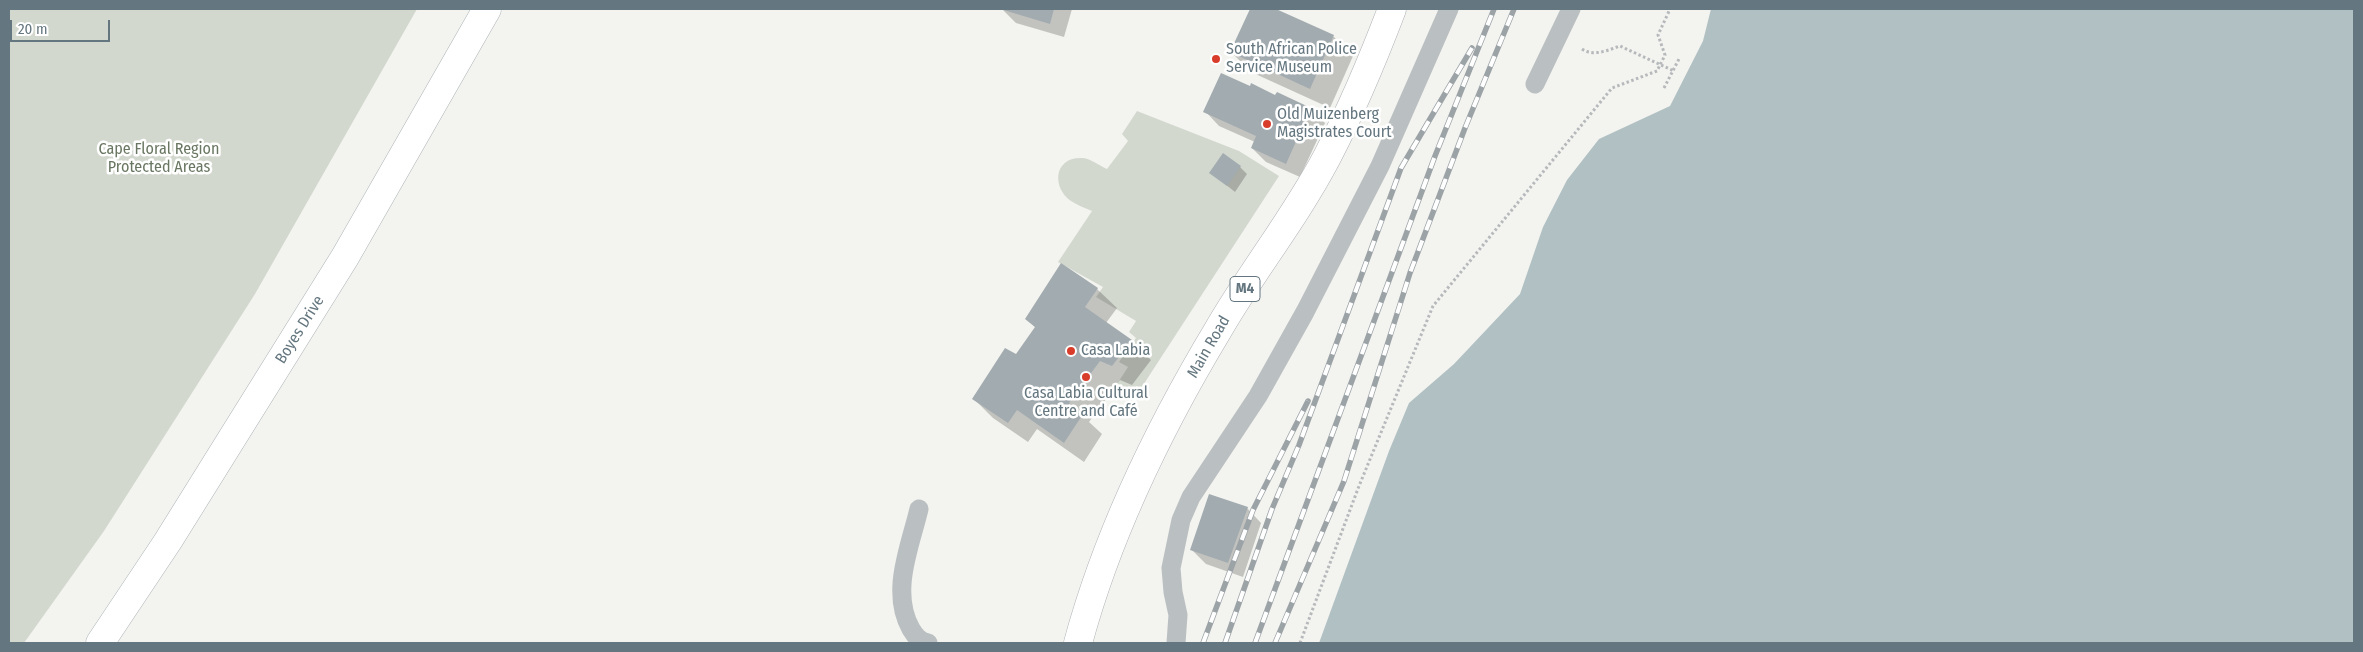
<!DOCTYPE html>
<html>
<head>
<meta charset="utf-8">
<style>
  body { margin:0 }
  #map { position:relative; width:2363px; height:652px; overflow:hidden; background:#f3f3ef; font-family:"Fira Sans Condensed",sans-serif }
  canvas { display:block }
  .frame { position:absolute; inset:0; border:10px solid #64767f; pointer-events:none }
  .scale { position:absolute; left:10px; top:20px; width:100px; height:22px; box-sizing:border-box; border:2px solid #64767f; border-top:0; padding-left:6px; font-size:15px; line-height:18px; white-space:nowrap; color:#64767f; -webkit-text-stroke:4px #fff; paint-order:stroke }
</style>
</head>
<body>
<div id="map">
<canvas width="2363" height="652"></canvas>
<div class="frame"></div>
<div class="scale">20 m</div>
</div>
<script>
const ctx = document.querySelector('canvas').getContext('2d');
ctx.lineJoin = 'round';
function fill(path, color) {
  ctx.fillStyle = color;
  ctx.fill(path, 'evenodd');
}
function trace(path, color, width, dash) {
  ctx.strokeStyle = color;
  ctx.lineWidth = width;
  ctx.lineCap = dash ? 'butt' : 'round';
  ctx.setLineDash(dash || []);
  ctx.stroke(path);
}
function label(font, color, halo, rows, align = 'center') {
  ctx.font = font + ' "Fira Sans Condensed",sans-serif';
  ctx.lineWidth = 5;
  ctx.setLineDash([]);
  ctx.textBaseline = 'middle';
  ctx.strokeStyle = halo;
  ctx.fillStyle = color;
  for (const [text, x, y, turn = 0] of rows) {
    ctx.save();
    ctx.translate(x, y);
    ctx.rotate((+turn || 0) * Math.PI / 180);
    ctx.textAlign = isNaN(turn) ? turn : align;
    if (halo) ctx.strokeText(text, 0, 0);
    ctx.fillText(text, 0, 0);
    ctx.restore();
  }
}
const green = new Path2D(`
  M9,9H417L255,294L104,531L24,643H9Z
  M1137,111L1239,151L1279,176L1136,396L1117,384L1128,367L1119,362L1136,338L1129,332L1136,321L1096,297L1103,287L1058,262L1092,211C1085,208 1077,205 1071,201C1052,188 1053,157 1082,158C1090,158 1100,166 1107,169L1128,141L1122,134Z`);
const water = new Path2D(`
  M1711,9H2354V643H1319L1389,451L1409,403L1454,364L1520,294L1543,227L1567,180L1599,139L1670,106L1703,41Z`);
const shadow = new Path2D(`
  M1002,9H1072L1064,37L1016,23Z
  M1251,9H1273L1333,36L1353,56L1330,108L1251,72L1231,52Z
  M1251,87L1276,96L1277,94L1311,109L1325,123L1300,177L1266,162L1252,148L1255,142L1219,126L1205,111Z
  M1240,167L1247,174L1235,192L1211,173Z
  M1097,289L1117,308L1106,323L1131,341L1151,360L1132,385L1120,380L1089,422L1102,434L1084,462L1037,429L1028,442L993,418L973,398L1016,355L1036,328L1027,319Z
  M1247,508L1261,523L1243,577L1206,564L1192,550Z`);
const building = new Path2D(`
  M1000,9H1054L1050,24Z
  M1250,9H1276L1334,35L1310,89L1230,52Z
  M1221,73L1250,86L1251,83L1275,95L1277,92L1311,108L1286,164L1251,148L1256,136L1203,112Z
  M1223,153L1241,166L1227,186L1209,173Z
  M1061,263L1098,288L1085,307L1132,340L1112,366L1100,361L1069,403L1083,414L1064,443L1017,410L1008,423L972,399L1005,348L1016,354L1035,327L1025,319Z
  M1209,494L1248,507L1228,563L1190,550Z`);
const path = new Path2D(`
  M1582,49C1594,57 1608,50 1620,46L1674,71
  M1664,88L1680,57
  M1300,643L1359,486L1433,306L1612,88L1657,71L1665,55L1658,35L1670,9`);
const service = new Path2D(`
  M1535,84L1571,9
  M919,509C910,547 890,592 911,629C915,636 921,642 928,643
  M1176,643L1178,615L1173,592L1171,568L1181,520L1191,497L1258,396L1305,312L1380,166L1449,9`);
const secondary = new Path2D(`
  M100,643L168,541L345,257L487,9`);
const primary = new Path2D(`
  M1078,643C1108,532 1159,428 1218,330C1252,271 1295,218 1327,157C1352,109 1373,59 1392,9`);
const rail = new Path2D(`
  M1203,643L1253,510L1308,401
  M1225,643L1272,509L1299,445L1401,168L1472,48
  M1255,643L1435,156L1494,9
  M1275,643L1344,481L1410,273L1465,128L1514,9`);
const markers = [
  [1216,59,5,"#d83c2a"],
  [1267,124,5,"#d83c2a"],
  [1071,351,5,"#d83c2a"],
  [1086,377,5,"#d83c2a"]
];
const shields = [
  [1245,289,30]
];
const shieldNames = [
  ["M4",1245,289]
];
const poiNames = [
  ["South African Police",1226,50],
  ["Service Museum",1226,68],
  ["Old Muizenberg",1277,115],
  ["Magistrates Court",1277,133],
  ["Casa Labia",1081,351],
  ["Casa Labia Cultural",1086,394,"center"],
  ["Centre and Café",1086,412,"center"]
];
const parkNames = [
  ["Cape Floral Region",159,150],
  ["Protected Areas",159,168]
];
const streetNames = [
  ["Boyes Drive",300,330,-58],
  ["Main Road",1209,347,-60]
];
fill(green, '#d3d8cf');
fill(water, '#b1c0c3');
fill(shadow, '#0003');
fill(building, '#a2abaf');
trace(secondary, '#acb3b6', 29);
trace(primary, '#aeb3b6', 29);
trace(path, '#b6b9bb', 3, [2.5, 2.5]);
trace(service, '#babfc1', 19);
trace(secondary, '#fff', 28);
trace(primary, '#fff', 28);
trace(rail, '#9ca3a7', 5.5);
trace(rail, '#fff', 4, [11]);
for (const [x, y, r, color] of markers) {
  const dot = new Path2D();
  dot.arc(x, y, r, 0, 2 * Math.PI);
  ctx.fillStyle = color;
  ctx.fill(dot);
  trace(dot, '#fff', 2);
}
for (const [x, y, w] of shields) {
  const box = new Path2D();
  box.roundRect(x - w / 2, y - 12.5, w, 25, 4);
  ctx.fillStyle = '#fff';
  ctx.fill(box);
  trace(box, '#64767f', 1);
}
label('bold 15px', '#64767f', null, shieldNames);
label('16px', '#64767f', '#fff', poiNames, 'left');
label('16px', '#697762', '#fff', parkNames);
label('16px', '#64767f', '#fff', streetNames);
</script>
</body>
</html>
